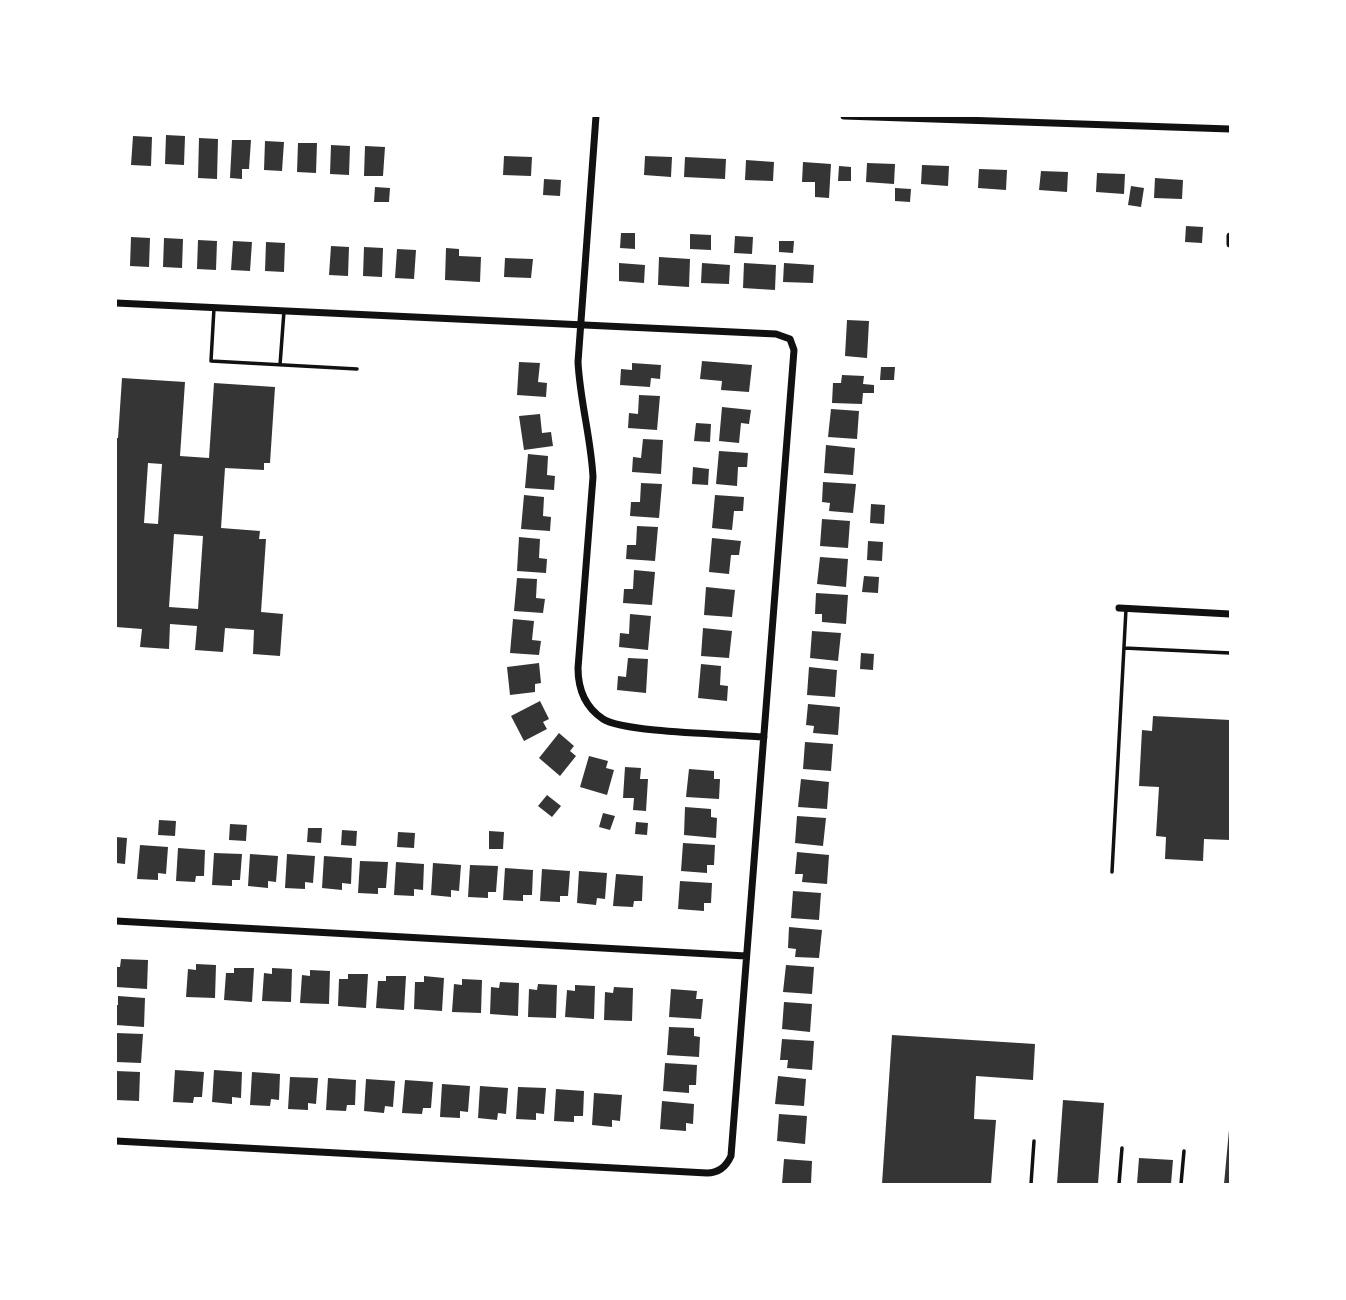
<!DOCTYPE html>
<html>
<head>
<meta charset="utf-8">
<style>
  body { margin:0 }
  #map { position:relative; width:1346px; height:1300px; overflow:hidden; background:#fff; font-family:"PT Sans Narrow",sans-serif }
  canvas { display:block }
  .frame { position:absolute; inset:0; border:117px solid #fff; pointer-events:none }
</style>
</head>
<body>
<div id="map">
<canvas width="1346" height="1300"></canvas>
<div class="frame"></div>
</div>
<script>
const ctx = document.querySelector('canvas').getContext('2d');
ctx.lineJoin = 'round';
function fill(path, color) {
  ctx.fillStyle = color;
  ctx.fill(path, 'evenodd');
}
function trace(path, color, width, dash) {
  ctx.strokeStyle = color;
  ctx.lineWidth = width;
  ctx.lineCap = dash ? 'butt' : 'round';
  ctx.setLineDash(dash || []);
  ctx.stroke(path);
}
const building = new Path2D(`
  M166,135L185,136L184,165L165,164Z
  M133,136L152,137L151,166L131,165Z
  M199,138L218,139L217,179L198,178Z
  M232,140H251L249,169H242V179L230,178Z
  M265,141L284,142L282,171L264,170Z
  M298,143H317L316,173L297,172Z
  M331,145L350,146L349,175L330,174Z
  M365,146L385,147L383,176H364Z
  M504,156L532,157L531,176L503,175Z
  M645,156L672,157L671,177L644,175Z
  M685,157L726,159L725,179L684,177Z
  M746,160L774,162L773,181L745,180Z
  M803,162L831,164L829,198L815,197V182H802Z
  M867,163L895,164L894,184L866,182Z
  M922,165L949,166L948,186L921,184Z
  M839,166L851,167V181H838Z
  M979,169L1007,170L1006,190L978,188Z
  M1041,171L1068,172L1067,192L1039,190Z
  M1097,173L1125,174L1124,194L1096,192Z
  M1155,178L1183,180L1182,199L1154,198Z
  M544,179L561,180L560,196L543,195Z
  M1131,186L1144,188L1141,207L1128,205Z
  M375,187L390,188L389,202H374Z
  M895,188L911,189L910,202L895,201Z
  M1186,226L1203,227L1202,243L1185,242Z
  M621,233H635V249L620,248Z
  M690,234L711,235V250L690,249Z
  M735,236L753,237L752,254L734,253Z
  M131,237L150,238L149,267L130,266Z
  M164,238L183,239L182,268L163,267Z
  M198,240L217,241L216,270L197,269Z
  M233,241L252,242L250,271L231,270Z
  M779,241H794L793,253L779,252Z
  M266,242L285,243L284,272L265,271Z
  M331,246L349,247L348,276L329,275Z
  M364,247L383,248L382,277L363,276Z
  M446,248L459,249V256L481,257L480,282L445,280Z
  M397,249L416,250L414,279L395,278Z
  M659,257L690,259L689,287L658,285Z
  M505,258L533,259L531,278L504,277Z
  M619,263L645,265L644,283L619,281Z
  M702,263L730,265L729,284L701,283Z
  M744,263L776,265L775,290L743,288Z
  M784,263L814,265L813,283L783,282Z
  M847,320L869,321L867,358L845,356Z
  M702,361L752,365L749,392L721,390L722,381L700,379Z
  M519,362L540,363L538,382L547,383L546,397L517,395Z
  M632,363L661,365L660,379L651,378L650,387L620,385L621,369L632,370Z
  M881,367H895L894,380H880Z
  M842,375L864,376L863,384L874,385V393H863L862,404L832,403L833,383H841Z
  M122,378L185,382L180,456L209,458L214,383L275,387L270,463H264V470L225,468L221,528L260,531L259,539H266L261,612L283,614L280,656L253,654L254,630L225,628L223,652L195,650L197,626L170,624L169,649L140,647L142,629L116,627V438H118ZM148,463L162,464L158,524L144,523ZM174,534L203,536L198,609L169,607Z
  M639,395L660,396L657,430L628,428L629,413L638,414Z
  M722,407L751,410L749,424L741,423L739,443L719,441Z
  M831,409L859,411L857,439L828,437Z
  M540,414L542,433L551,432L553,446L524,450L519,416Z
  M696,423L711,424L710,442L694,441Z
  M643,439L663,440L661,474L632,472L633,457L641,458Z
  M826,445L855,448L853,475L824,473Z
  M719,451L748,453L747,467H738L737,486L716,484Z
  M528,454L548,456L547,475L555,476L554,490L525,488Z
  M693,467L709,469L708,485L692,484Z
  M823,482L856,484L853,513L829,511L830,503L822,502Z
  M641,483L662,484L659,518L630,516L631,502H640Z
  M524,495L544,497L543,516L551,517L550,531L521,529Z
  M715,495L744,497L743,511H734L732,530L712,528Z
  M871,504L885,505L884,524L870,523Z
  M822,519L850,521L848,548L820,546Z
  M637,526L658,527L655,561L626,559L627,545H636Z
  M519,537L540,539L539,558L547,559L546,573L517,571Z
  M712,538L741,541L739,555H731L729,574L709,572Z
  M868,541L883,542L882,561L867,560Z
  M820,557L848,559L846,587L817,584Z
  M634,570L655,572L652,605L623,603L624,589H633Z
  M864,576L879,577L878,593L862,592Z
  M517,578L537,579L536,598L545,599L543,613L514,611Z
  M706,587L735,590L732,617L704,615Z
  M816,593L848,595L846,624L822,622V614H815Z
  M630,614L651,616L648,650L619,647L620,633L629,634Z
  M513,619L534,621L532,640L541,641L539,655L510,653Z
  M703,628L732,631L729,658L701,656Z
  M812,631L841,633L838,661L810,658Z
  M861,653L874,654L873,670L860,669Z
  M628,658L648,659L646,693L617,690L618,676L626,677Z
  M539,663L541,683L535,684V692L510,695L507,667Z
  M701,664L721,666L720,685L728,686L727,701L698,698Z
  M809,667L837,670L835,697L807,695Z
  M540,701L549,719L543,722L547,729L524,741L511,716Z
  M808,704L840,707L838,735L813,733L814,726L806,725Z
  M1153,716L1230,720V840L1204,839L1203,861L1165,859L1166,837L1156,836L1159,787L1139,786L1142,730L1152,731Z
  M559,733L574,746L570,751L576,756L560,776L539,758Z
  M805,742L833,744L831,771L803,769Z
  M589,756L608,761L606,768L614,770L607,795L580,787Z
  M625,767L641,768L640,779H648L646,811L633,810L634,798H623Z
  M689,769L714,771V779H720L719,799L686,797Z
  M801,779L829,782L827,809L798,807Z
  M547,795L561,806L552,817L538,806Z
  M685,807L711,809V817L717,818L716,838L684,835Z
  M603,813L615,816L610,830L599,827Z
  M797,816L826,818L823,846L795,843Z
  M159,820L176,821L175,836L158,835Z
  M636,822L648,823L647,835L635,834Z
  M230,824L247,825L246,841L229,840Z
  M308,828H322L321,843L307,842Z
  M342,830L357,831L356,846L341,845Z
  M489,831L504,832L503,849H489Z
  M398,832L415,833L414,848L397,847Z
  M116,837L127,838L125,864L116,863Z
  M683,843L715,845L714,865H707V873L681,871Z
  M140,845L168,847L166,874L158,873V880L137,879Z
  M178,848L205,850L204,876H196L195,882L176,881Z
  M797,852L829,855L827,884L802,882L803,874H795Z
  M214,853L242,854L240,880H232V886L212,885Z
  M250,854L278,856L276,882L268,881V888L248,886Z
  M287,854L315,856L313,883L305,882V889L285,888Z
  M324,856L352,858L351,884L342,883V890L322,888Z
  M360,861L388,862L386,888H378V894L358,893Z
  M396,862L424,864L423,890L414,889V896L394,895Z
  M433,863L461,865L459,891L451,890V897L431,895Z
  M470,865L498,866L496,892H488V898L468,897Z
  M505,868L533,870L532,895H523V901L503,900Z
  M542,869L570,871L568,896H560V902L540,901Z
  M579,871L607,873L605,899L597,898L596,905L577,903Z
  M616,874L643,876L642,901H634L633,907L613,906Z
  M680,881L712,883L711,903H704V911L678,909Z
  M793,891L821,893L819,920L791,918Z
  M789,927L822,930L819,958L795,957L796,949L788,948Z
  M121,959L148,960L147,989L116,987V967H120Z
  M196,964L216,965L215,998L186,997L188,969L196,970Z
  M786,965L814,967L812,994L783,992Z
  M234,968H254L252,1002L224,1000L226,973H234Z
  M272,968L292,969L291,1002L262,1001L264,973L272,974Z
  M310,970L330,971L329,1004L300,1003L302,975L310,976Z
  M348,974H368L366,1008L338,1006L339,979H348Z
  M386,976H406L404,1010L376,1008L378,981H386Z
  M424,976L444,978L442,1011L414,1009L415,982H424Z
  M462,979L482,980L481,1013L452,1012L454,984L462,985Z
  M500,982L519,983L518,1016L490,1014L491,987L499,988Z
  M538,984L557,985L556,1018L528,1017L529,989L537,990Z
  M575,985L595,986L594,1019L565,1017L567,990L575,991Z
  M614,987L633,988L632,1021L604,1020L605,992L613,993Z
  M671,989L697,991L696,999H703L701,1019L669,1017Z
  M118,996L145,998L144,1027L116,1025V1005H118Z
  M784,1002L812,1004L810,1032L782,1029Z
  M669,1027L694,1028V1036L700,1037L699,1057L667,1055Z
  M116,1033L143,1034L141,1063L116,1062Z
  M892,1035L1035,1044L1033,1080L976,1076L974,1119L996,1120L991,1184H882Z
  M782,1039L814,1041L812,1070L787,1068L788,1060H780Z
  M665,1063L697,1065L696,1085H689V1093L663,1091Z
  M175,1070L204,1072L202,1097H194L193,1103L173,1102Z
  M214,1070L242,1072L241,1098L232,1097V1104L212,1102Z
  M116,1071L140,1072L139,1101L116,1100Z
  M252,1072L280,1074L279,1100L271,1099L270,1106L250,1105Z
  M778,1076L806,1079L804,1106L775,1104Z
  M290,1077L318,1078L316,1104L308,1103V1110L288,1109Z
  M328,1078L356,1080L355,1105H347L346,1111L326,1110Z
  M366,1079L395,1081L393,1107L385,1106L384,1113L364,1111Z
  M405,1080L433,1082L431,1108H423L422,1114L402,1113Z
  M442,1084L470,1086L468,1112L460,1111V1118L440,1117Z
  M480,1086L508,1088L506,1114L498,1113L497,1120L478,1118Z
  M518,1087L546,1088L544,1114L536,1113V1120L516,1119Z
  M556,1089L584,1091L583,1116H574V1122L554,1121Z
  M594,1093L622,1095L620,1121L612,1120V1127L592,1125Z
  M1063,1100L1104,1103L1098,1184H1057Z
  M662,1101L694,1104L693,1124L686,1123V1131L660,1129Z
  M779,1114L807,1116L805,1144L777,1141Z
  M1229,1130L1230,1131V1184H1224Z
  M1139,1158L1173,1160L1171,1184H1137Z
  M784,1159L812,1161L811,1184H782Z`);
const service = new Path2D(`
  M214,308L211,361L357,369
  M280,365L284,311
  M1124,648L1230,653
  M1112,872L1126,609
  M1031,1184L1034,1141
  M1119,1184L1122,1148
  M1181,1184L1184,1151`);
const minor = new Path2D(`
  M596,116L578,362C580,401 591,438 593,477L578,668C578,689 585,707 603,719C624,733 732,734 764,737
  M844,116L1230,129
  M1230,244V236
  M116,303L776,334L790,339L794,350L731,1156C726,1167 719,1173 707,1173L116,1141
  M1119,608L1230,614
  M116,921L746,956`);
fill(building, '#353535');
trace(service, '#111', 3.5);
trace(minor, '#111', 7);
</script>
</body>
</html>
